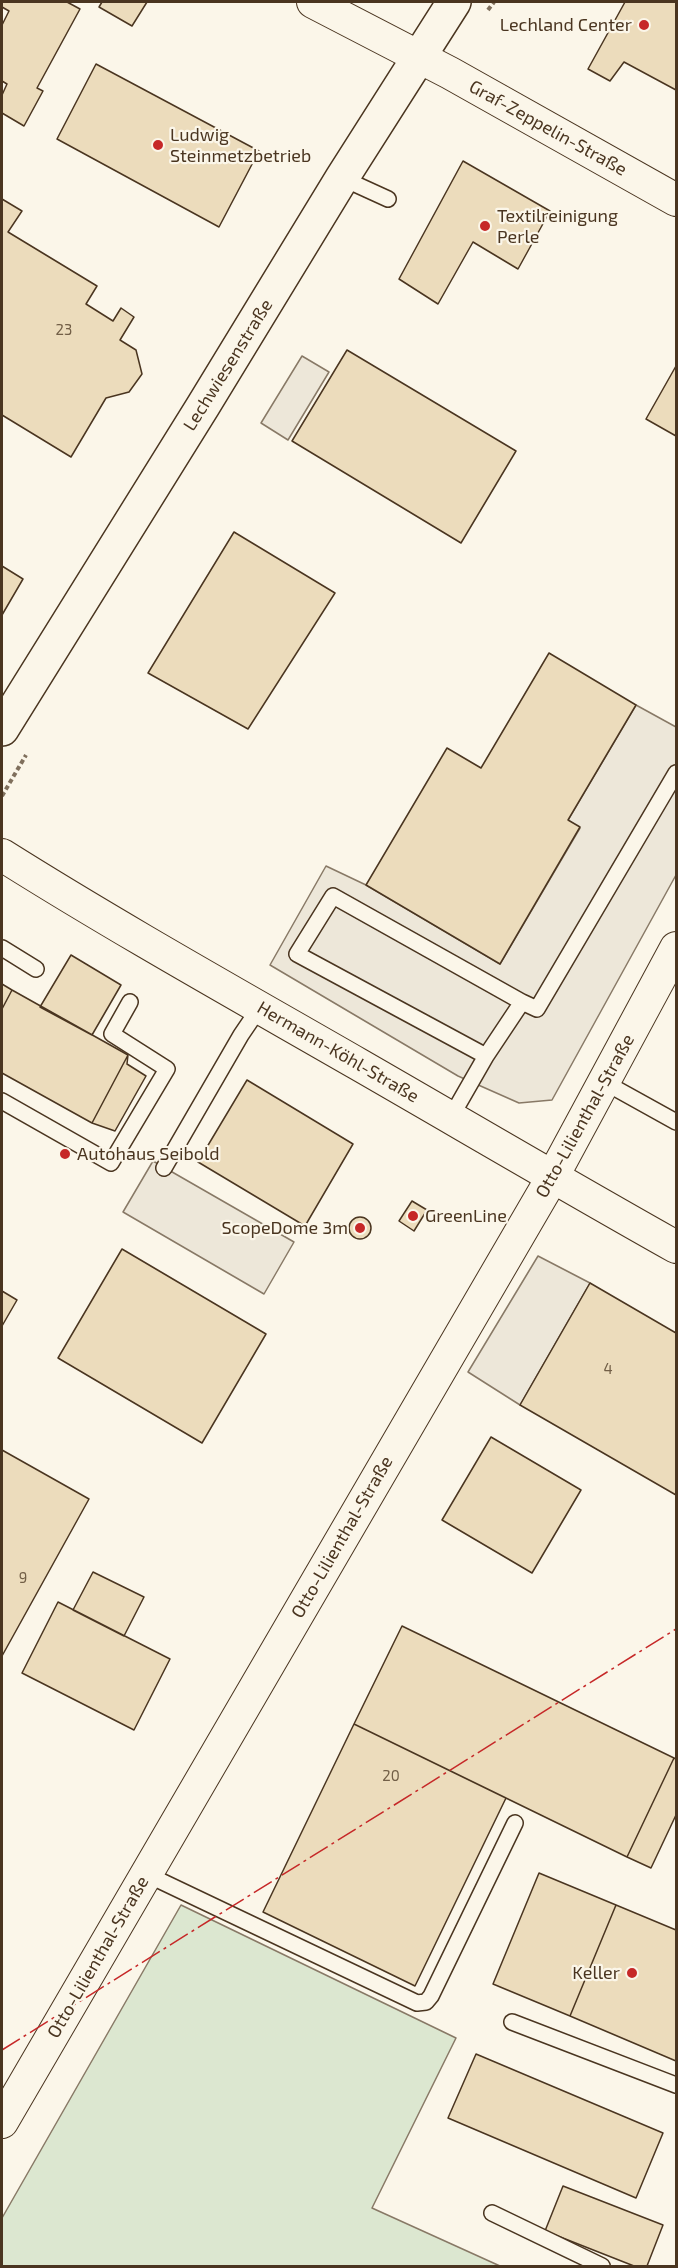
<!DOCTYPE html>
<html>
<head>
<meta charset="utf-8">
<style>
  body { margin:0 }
  #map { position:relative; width:678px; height:2268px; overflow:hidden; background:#fbf6e9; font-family:"Exo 2",sans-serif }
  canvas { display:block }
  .frame { position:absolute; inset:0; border:3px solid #4a3520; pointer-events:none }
</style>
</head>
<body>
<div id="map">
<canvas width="678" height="2268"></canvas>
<div class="frame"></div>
</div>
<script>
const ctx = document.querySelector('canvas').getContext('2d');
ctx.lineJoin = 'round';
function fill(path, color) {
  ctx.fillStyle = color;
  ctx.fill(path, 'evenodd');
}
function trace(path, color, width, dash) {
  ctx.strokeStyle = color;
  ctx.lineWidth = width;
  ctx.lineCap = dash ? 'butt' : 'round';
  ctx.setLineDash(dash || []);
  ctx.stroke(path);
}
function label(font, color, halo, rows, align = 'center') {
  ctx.font = font + ' "Exo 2",sans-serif';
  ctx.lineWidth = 4.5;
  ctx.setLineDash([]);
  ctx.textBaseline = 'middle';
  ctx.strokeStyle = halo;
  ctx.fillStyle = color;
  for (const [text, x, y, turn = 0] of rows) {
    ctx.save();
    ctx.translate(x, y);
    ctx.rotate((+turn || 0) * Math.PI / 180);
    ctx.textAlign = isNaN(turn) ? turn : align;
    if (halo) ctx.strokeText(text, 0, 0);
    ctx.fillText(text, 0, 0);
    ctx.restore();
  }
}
const green = new Path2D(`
  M181,1905L456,2038L372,2208L500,2266H2V2218Z`);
const parking = new Path2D(`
  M302,356L329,372L288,440L261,423Z
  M636,705L676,727V875L552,1100L519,1103L458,1076L270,965L326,866L366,885L500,964L580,828L568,820Z
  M153,1161L294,1242L264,1294L123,1212Z
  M538,1256L590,1283L520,1405L468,1372Z`);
const building = new Path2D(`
  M2,2H67L80,9L37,88L43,91L24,126L2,113V95L7,84L2,81V25L9,11L2,7Z
  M102,2H147L132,26L99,7Z
  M625,2H676V90L624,62L610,81L588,69Z
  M96,64L259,151L219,227L57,139Z
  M463,161L550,211L518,269L473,242L438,304L399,279Z
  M2,199L22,211L8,232L97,286L86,304L113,321L121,308L134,317L120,340L136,350L142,374L129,392L106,398L71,457L2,415Z
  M347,350L516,451L461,543L292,441Z
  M676,366V436L646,419Z
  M234,532L335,593L248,729L148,673Z
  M2,566L23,579L2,615Z
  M549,653L636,705L568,820L580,827L500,964L366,885L447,748L481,768Z
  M71,955L121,985L92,1035L40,1007Z
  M2,984L12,990L2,1009Z
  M12,990L128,1055L92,1123L2,1073V1009Z
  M128,1055L127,1064L146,1076L115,1131L92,1123Z
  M247,1080L353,1144L305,1226L198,1162Z
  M412,1201L427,1210L414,1231L399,1221Z
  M349 1228a11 11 0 1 1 22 0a11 11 0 1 1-22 0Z
  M122,1249L266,1334L202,1443L58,1358Z
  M590,1283L676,1333V1495L520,1405Z
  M2,1291L17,1300L2,1326Z
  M491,1437L581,1490L532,1573L442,1520Z
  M2,1450L89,1499L2,1656Z
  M93,1572L144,1597L124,1636L73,1610Z
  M58,1602L170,1659L134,1730L22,1673Z
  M402,1626L674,1758L627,1857L354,1724Z
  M354,1724L506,1798L415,1986L263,1912Z
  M674,1758L676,1759V1815L651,1868L627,1857Z
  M539,1873L616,1905L570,2016L493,1984Z
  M616,1905L676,1930V2061L570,2016Z
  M476,2054L663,2133L636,2198L448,2118Z
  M563,2186L663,2225L647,2266H634L545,2231Z`);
const path = new Path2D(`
  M488,10L494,2
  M2,796L26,755`);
const lane = new Path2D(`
  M342,178L388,199
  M2,948L36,969
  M522,1002L537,1009L676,773
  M604,1082L676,1122
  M2,1101L111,1163L167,1069L112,1034L130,1002
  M451,1117L486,1056L297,954L333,896L522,1002L486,1056
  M164,1168L241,1035L260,1007
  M146,1874L417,2003L426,2002L431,1996L515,1823
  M512,2022L676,2085
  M492,2213L602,2266`);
const street = new Path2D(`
  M313,2L450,73L676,200
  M2,855C118,928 238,995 358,1064C464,1125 569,1187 676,1247
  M2,2122L552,1178L676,948`);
const secondary = new Path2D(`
  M2,729L203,406L342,178L454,2`);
const power = new Path2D(`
  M2,2050L676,1629`);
const markers = [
  [644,25,6,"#c62828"],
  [158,145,6,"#c62828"],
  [485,226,6,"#c62828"],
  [65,1154,6,"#c62828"],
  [413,1216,6,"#c62828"],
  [360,1228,6,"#c62828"],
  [632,1973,6,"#c62828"]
];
const numberNames = [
  ["23",64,330],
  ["4",608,1369],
  ["9",23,1578],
  ["20",391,1776]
];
const poiNames = [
  ["Lechland Center",632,25,"right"],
  ["Ludwig",170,135],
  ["Steinmetzbetrieb",170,156],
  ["Textilreinigung",497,216],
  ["Perle",497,237],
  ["Autohaus Seibold",77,1154],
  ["GreenLine",425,1216],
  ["ScopeDome 3m",348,1228,"right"],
  ["Keller",620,1973,"right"]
];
const streetNames = [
  ["Graf-Zeppelin-Straße",548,128,29],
  ["Lechwiesenstraße",228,365,-58],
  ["Hermann-Köhl-Straße",338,1052,30],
  ["Otto-Lilienthal-Straße",585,1116,-61],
  ["Otto-Lilienthal-Straße",342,1537,-60],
  ["Otto-Lilienthal-Straße",98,1957,-60]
];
fill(green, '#dce7d0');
trace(green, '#887966', 1.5);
fill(parking, '#ede7d9');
trace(parking, '#887966', 1.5);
fill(building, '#ecdcbc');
trace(building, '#4a3520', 1.5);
trace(lane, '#4a3520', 18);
trace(street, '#4a3520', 34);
trace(secondary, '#4a3520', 36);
trace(path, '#7f6f5c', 4, [4.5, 3]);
trace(lane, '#fbf6e9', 15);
trace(street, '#fbf6e9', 32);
trace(secondary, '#fbf6e9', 33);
trace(power, '#c62828', 1.5, [21, 4.5, 3, 4.5]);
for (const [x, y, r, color] of markers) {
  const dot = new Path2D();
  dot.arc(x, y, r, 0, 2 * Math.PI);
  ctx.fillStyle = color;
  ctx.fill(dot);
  trace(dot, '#fbf6e9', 2);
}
label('15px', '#725f47', null, numberNames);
label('18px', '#4a3520', '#fbf6e9', poiNames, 'left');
label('18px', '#4a3520', '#fbf6e9', streetNames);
</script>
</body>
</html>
